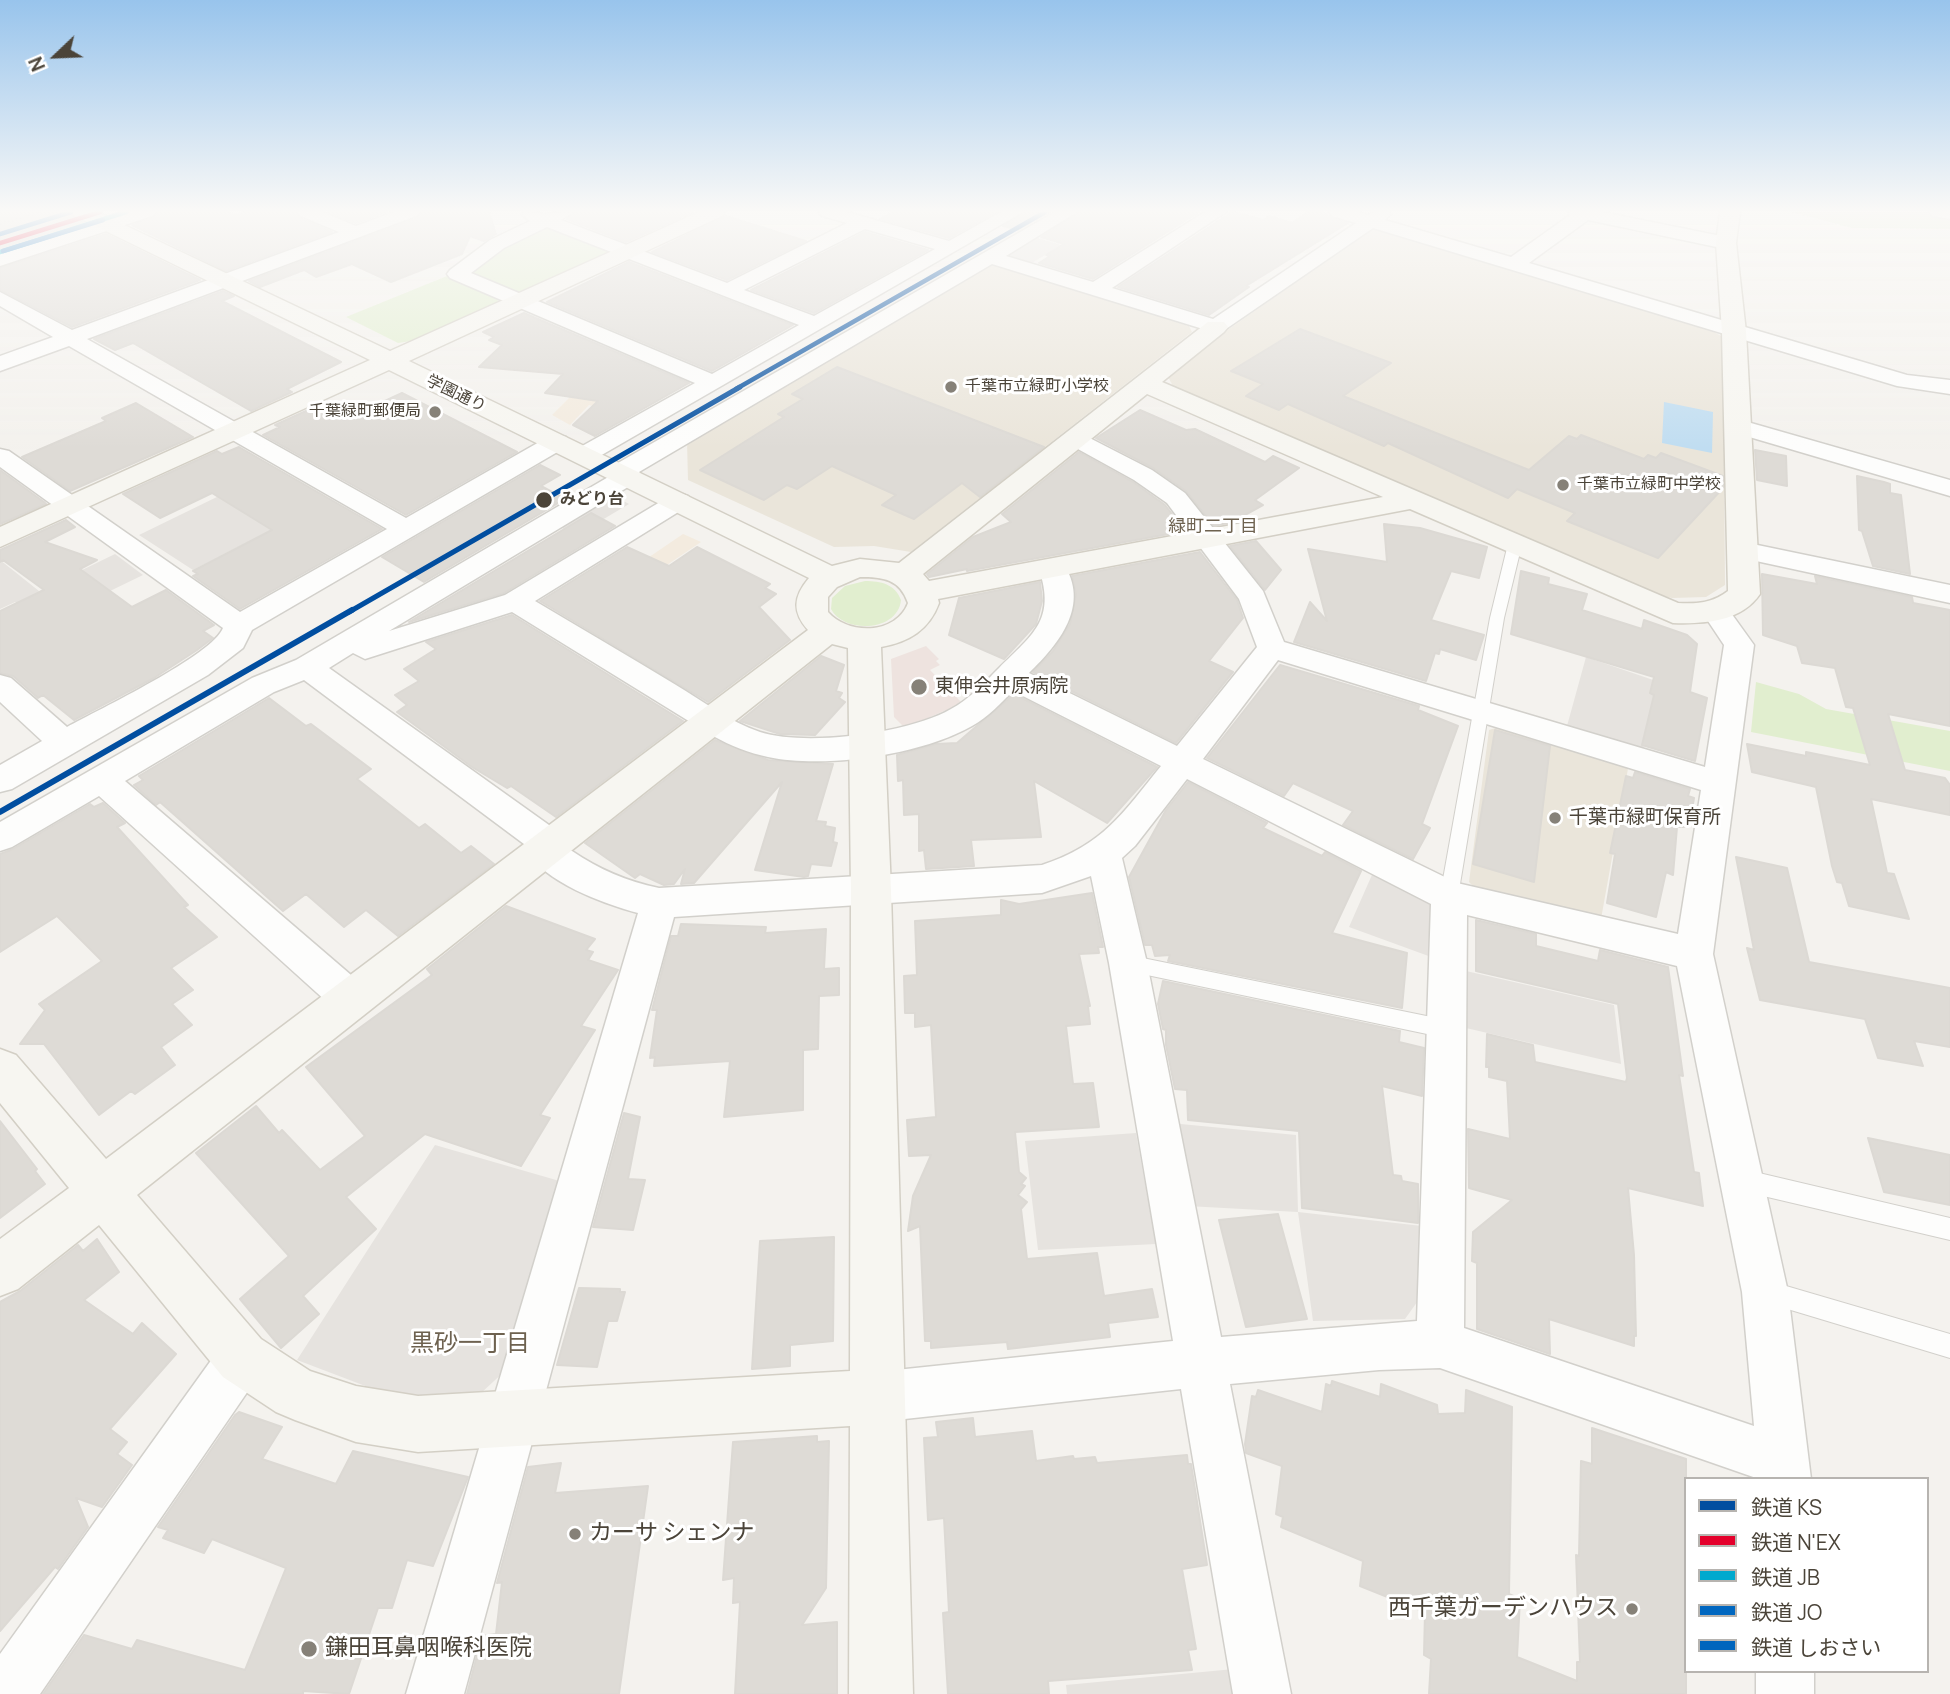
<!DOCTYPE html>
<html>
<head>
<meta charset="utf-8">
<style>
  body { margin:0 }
  #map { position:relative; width:1950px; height:1694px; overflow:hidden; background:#f4f2ee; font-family:Manrope,"Noto Sans JP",sans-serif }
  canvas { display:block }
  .legend { position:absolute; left:1684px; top:1477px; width:245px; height:196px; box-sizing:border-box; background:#fff; border:2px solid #b7b4b0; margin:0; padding:9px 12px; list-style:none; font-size:21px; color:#4b4439 }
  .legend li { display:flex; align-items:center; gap:14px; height:35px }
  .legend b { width:35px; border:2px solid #b7b4b0 }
  .north { position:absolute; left:21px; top:21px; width:70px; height:70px; -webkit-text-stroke:5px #fff; paint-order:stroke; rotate:247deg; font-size:19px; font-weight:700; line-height:28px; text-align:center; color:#4b4439 }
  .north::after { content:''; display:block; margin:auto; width:24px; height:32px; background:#4b4439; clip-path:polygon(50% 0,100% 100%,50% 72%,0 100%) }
</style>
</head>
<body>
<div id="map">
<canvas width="1950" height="1694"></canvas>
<ul class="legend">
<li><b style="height:9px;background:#014ea0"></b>鉄道 KS</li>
<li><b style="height:9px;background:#e4002b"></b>鉄道 N'EX</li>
<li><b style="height:9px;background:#00a9ce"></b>鉄道 JB</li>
<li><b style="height:9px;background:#0067c0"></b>鉄道 JO</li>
<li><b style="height:9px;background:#0065bd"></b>鉄道 しおさい</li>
</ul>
<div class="north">N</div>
</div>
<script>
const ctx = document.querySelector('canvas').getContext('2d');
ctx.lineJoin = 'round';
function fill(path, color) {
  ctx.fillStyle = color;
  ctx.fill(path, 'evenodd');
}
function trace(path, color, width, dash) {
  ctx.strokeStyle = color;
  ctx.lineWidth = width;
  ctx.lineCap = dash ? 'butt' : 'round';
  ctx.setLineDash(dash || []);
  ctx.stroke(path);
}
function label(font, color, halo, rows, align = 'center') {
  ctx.font = font + ' Manrope,"Noto Sans JP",sans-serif';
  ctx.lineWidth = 6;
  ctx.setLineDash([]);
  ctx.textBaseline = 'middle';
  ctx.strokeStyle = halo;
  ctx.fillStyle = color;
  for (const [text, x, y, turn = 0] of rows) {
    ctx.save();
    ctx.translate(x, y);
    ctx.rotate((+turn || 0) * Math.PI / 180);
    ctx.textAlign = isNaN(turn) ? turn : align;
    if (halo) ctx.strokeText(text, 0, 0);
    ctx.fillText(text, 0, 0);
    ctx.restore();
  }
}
const commercial = new Path2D(`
  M573,394L605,398L596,407L589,405L570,425L552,415Z
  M683,534L701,542L652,575L636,566Z`);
const education = new Path2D(`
  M1370,230H1382L1714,332L1723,337L1725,585L1706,597L1672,598L1653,594L1173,386L1168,377L1219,336Z
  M985,265H997L1189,326L1192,332L911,552L874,546L834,547L688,480L687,442Z
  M1505,725L1629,763L1601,919L1478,891L1469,882L1489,730Z`);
const medical = new Path2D(`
  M926,646L939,659L936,661L940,665L930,670L962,703L905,728L894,717L891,659Z`);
const green = new Path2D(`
  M1792,212H1925L1950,217V229L1852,228Z
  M551,227L607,249L606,254L523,291H510L470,274C493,253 518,229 551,227Z
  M447,276L499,297L497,303L412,341L398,343L346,317Z
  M865,581C881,581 895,584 901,600C898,632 844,634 831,609L832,598L845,586Z
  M1756,682L1799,694L1826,709L1950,731V771L1751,732Z`);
const parking = new Path2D(`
  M1031,236L1062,245L1030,264L1007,256L1005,252Z
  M609,493L629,504L575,536L557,525Z
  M223,494L275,528L193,570L139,535Z
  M115,554L143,575L42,624L15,602L0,609V560L39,591Z
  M1586,657L1659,682L1643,749L1567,726Z
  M1375,868L1423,893L1436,909L1434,958L1349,927Z
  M1466,971L1614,1005L1621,1064L1466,1028Z
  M1170,1123L1296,1135L1298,1212L1422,1226L1420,1298L1405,1319L1313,1321L1298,1212L1187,1206Z
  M1136,1133L1156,1244L1038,1250L1025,1141Z
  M435,1145L563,1182L506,1370L481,1393L409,1397L368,1387L297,1360Z
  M1234,1669L1238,1694H1067L1066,1685Z`);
const water = new Path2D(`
  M1664,402L1713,412L1712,453L1662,443Z`);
const building = new Path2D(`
  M0,212H69L74,218L85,224L0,251Z
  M158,212H227L235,215L246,212H295L300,218L332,232L226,271L132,225L153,218Z
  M328,212H387L356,223Z
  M422,212H489L496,234L484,241L470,236L462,254L391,282L352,264L316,277L304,270L260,287L249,281L417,218Z
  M575,212H693L626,242L567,219Z
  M892,212H996L949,238L880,219Z
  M1025,212H1050L1018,230L1003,226Z
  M1079,212H1199L1093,279L1039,263L1050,256L1046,255L1064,244L1041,237Z
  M1232,212L1264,220L1269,216L1292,223L1308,212H1320L1348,223L1246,286L1249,287L1209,315L1118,287Z
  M726,216L806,241L727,280L652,252Z
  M865,232L928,250L814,313L751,290Z
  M106,234L200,280L72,327L0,290V268Z
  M629,262L793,325L712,371L547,302Z
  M223,291L234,296L222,301L341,362L287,389L292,392L251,411L133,343L115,350L94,339Z
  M524,313L689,383L595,436L573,425L598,401L545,393L563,374L479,367L502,345L489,340L494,337L483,332Z
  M1300,329L1391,363L1343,396L1529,470L1569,436L1577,439L1581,435L1644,459L1648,455L1656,458L1661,453L1723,476V488L1658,558L1567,521L1575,513L1517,489L1508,498L1388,443L1384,446L1288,404L1279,410L1246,396L1263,384L1231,371Z
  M837,367L1044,447L980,497L962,483L914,519L882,505L896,495L832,466L797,489L787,485L764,500L700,470L784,417L778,414L803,399L792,394Z
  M402,393L517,452L406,515L263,435L280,427L275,425L317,406L344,420Z
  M136,403L193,437L70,491L22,457L106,421L102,418Z
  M1140,410L1186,430L1195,429L1265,462L1273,456L1299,468L1255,500L1263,505L1232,522L1214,526L1186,491L1153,468L1096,438Z
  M239,447L382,529L240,609L193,576L198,574L193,571L272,530L212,493L160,518L123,494L217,451L222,454Z
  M1755,450L1786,456L1787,486L1757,480Z
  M1079,452L1133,482L1165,505L1185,531L967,571V569L929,577L927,574L973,537L1011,522L1002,514Z
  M540,465L560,475L541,486L565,499L424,582L382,557Z
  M0,470L44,502L46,504L0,524Z
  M1857,476L1884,482L1890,484V493L1901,495L1910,574L1873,566L1862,531L1859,530Z
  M591,513L615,526L504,593L409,622Z
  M66,520L75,527L45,542L97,560L80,569L132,607L166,590L214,625L203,631L213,638L197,650L154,678L74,720L43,695L38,698L13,676L0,673V611L44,590L3,560L0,562V550Z
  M1384,524L1420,528L1487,547L1479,578L1451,571L1431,620L1484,635L1476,660L1440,649L1439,654L1435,653L1426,681L1294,642L1310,602L1327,621L1308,549L1387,562Z
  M1256,541L1281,570L1265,590L1230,546Z
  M627,547L669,566L697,547L770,584L765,588L776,594L759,607L790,640L708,702L540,601Z
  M1200,552L1237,600L1243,618L1209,661L1233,672L1176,743L1033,672L1053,651L1070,624L1076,594L1072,576Z
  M1521,571L1549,578L1548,584L1587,594L1582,610L1642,629L1644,620L1687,635L1697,644L1690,692L1707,698L1695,761L1642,745L1654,695L1650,693L1654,677L1511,634Z
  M1762,574L1817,584L1815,576L1912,597L1913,603L1950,610V726L1888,714L1905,770L1945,778L1950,785V815L1871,799L1887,873L1894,874L1909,919L1849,906L1842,883L1837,882L1832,866L1816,787L1752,772L1747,744L1806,756V752L1870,765L1853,708L1846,707L1835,668L1802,663L1797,646L1763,635Z
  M1040,582L1042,601L1036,624L1004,659L949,635L959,598Z
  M512,615L683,721L556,817L511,786L507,788L472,767L397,712L407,705L395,695L419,681L404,669L436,649L426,642Z
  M821,656L844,665L836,691L842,693L839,698L845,702L815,735L780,734L740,721Z
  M1280,665L1419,706L1418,710L1458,726L1422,824L1430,828L1413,859L1343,825L1353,811L1293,783L1284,796L1207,758Z
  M1014,694L1157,767L1107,823L1034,781L1041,837L971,840L974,866L926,869L924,850L919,851V814L904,815L903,780L898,781L897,755L936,744L957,743Z
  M269,698L306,726L311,724L371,769L357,779L419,828L425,824L461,853L471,846L494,864L398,936L366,910L344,927L306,894L283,911L160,802L156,805L134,785L143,780L139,776Z
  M1495,730L1550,746L1534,882L1473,864Z
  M715,740L768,760L833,764L816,821L826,822L825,826L835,828L833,842L837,843L831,866L811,864L808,876L804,877L755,870L782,782L694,883L681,884L685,869L674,884L664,885L640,874L635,878L585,843Z
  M1635,772L1690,789L1688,796L1694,798L1689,827H1677L1673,875L1666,872L1656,917L1607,903L1615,854L1610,853L1626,776L1633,778Z
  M1188,782L1267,823L1263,828L1322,856L1325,852L1361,871L1332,933L1407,953L1402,1008L1168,961L1170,955L1155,956L1152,945H1145L1129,877L1166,810Z
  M103,803L125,823L117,827L188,905L184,907L217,937L171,968L193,990L172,1004L192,1025L161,1047L175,1065L135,1094L131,1091L99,1115L44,1044H20L45,1010L39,1004L102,961L57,916L0,952V854L13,849L90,804L94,807Z
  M1736,857L1787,868L1809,962L1950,988V1047L1914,1041L1923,1066L1878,1058L1865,1019L1760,1000L1747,948L1754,950Z
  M1092,893L1103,947H1098L1099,953L1079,954L1090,1006H1088L1090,1024L1066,1026L1073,1084L1093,1083L1099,1127L1015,1132L1019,1172L1026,1178L1021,1184L1025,1186L1018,1195L1027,1202L1021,1209L1027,1259L1097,1253L1104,1296L1152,1289L1158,1317L1108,1323L1110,1337L1008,1349L1007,1342L931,1348V1341H925L920,1226L908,1231L913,1196L931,1155L909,1156L907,1120L936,1117L931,1025L915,1027V1013H905L904,976L917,975L915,921L1001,915V900L1019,904Z
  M506,906L595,939L586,950L593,952L588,960L618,970L581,1026L595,1030L540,1115L550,1118L521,1166L425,1134L346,1197L376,1229L303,1296L319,1314L281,1348L240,1299L289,1256L196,1153L256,1106L279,1133L282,1130L320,1170L365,1136L306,1067L432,975L427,969Z
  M1476,920L1536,934V946L1598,961L1600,950L1668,967L1683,1076L1679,1075L1694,1172L1699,1173L1703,1206L1628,1188L1634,1255L1636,1336H1634V1346L1549,1319L1550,1354L1477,1329V1263L1472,1261L1473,1232L1512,1200L1469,1188L1468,1129L1510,1139L1507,1081L1489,1077V1067H1486L1487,1034L1533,1045L1535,1062L1626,1082L1627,1078L1618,1004L1476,971Z
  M681,924L766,927L765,933L826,929L824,969L839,968V995L819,996L818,1049L803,1050V1110L724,1117L730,1061L654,1066L655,1057L650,1058L657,1010H652L671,936H678Z
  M1163,981L1400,1031L1399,1042L1424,1048L1422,1096L1382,1086L1393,1175L1401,1176L1402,1181L1418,1184V1223L1302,1208L1299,1131L1188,1120L1187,1090L1175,1089L1166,1045V1030L1163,1029L1158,1004Z
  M624,1113L640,1117L628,1179L645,1180L633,1230L593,1227Z
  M0,1121L37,1169L35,1171L45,1184L0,1218Z
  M1868,1138L1950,1155V1205L1884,1192Z
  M1278,1214L1307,1319L1246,1327L1219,1220Z
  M834,1237L833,1341L790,1345V1366L752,1369L760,1241Z
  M97,1239L119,1272L84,1300L133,1334L142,1323L176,1354L110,1429L127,1442L117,1454L132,1465L102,1507L76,1498L88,1527L58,1569L55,1567L0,1631V1302L20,1291L78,1245L83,1251Z
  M579,1288L620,1289V1292H625L617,1321H608L597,1367L557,1365Z
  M1332,1381L1380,1397L1381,1384L1437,1405L1438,1414L1465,1413L1466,1390L1512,1407L1509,1594L1520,1599L1517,1657L1577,1681V1662H1580L1576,1555L1579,1556L1581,1461L1592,1464V1428L1686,1459V1694H1429L1431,1659L1424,1655L1425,1612L1360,1586L1363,1561L1281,1527L1283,1517L1276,1514L1282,1466L1246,1453L1245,1444L1252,1396L1256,1397L1258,1390L1322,1412L1326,1384L1331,1386Z
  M239,1412L282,1427L262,1459L336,1484L353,1451L468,1477L433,1566L407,1560L392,1608H378L349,1694L303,1691V1694H43L84,1635L132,1649L137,1640L245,1670L286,1568L212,1539L204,1553L163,1538L168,1530L158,1527L235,1415Z
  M973,1418L975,1437L1032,1431L1036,1461L1073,1456L1074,1459L1095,1457L1097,1463L1187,1455L1188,1464H1191L1207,1565L1182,1569L1196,1649L1188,1650L1192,1670L1048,1681L1049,1694H948L943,1613L949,1612L944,1518L928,1520L924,1438L938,1437L936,1422Z
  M817,1436V1442L829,1441L826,1588L802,1625L837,1622V1694H735L740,1602L733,1603L734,1578L723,1580L733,1442Z
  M561,1463L555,1493L648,1486L619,1694H467L482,1636L496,1634L502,1582L497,1583L528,1467Z`);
const path = new Path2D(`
  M0,224L41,212`);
const lane = new Path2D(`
  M1515,540L1522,544L1504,618L1458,896L1455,901L1449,903L1443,901L1440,896L1490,618L1508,544Z
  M1128,955L1446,1020L1453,1023L1456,1029L1453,1035L1446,1038L1128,971L1121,969L1118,963L1121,957Z
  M1742,1169L1950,1218V1240L1742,1191L1734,1188L1731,1180L1734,1172Z
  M1769,1281L1950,1334V1358L1761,1301L1757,1293L1761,1285Z`);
const street = new Path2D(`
  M129,212H155L152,216L0,266V254Z
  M298,212H322L356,226L394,212H419L416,216L87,339L406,518L548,437L557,435L566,437L569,442L566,447L252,630L243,648L208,675L12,789L0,792V765L42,741L0,702V675L11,678L67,727C98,710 213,655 223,628L0,467V449L9,451L240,612L387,529L69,346L0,371V356L53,337L0,306V292L72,330L339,232L301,216Z
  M524,212L545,214L573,212L561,220L727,283L847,223L822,216L819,212H847L949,241L1001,212H1023L593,460L584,462L575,460L572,455L575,450L695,383L450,278L447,274L450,270L490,240L530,221L522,215ZM547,227L799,325L712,374L471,273L504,248ZM865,229L935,249L814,316L744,290Z
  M1055,212H1077L1006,256L1093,282L1205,212H1226L1112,288L1213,319L1356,223L1332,216L1329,212H1356L1368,215L1373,212H1389L1391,214L1385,220L1511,257L1570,215L1568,212H1602L1726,237L1735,243L1726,249L1588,220L1529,263L1907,375L1950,380V394L1897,386L1373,228L1223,331L1216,333L992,264L639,472L642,476L638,481L389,631L505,595L670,496L679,493L688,496L692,501L688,506L535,601C582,629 630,657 676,685C703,701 730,722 760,732C806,747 910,733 951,709C970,699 985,682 999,668C1033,634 1056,620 1039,569L1043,563L1053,561L1063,563C1091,605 1059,644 1029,673L1177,746L1257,647L1239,599L1167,503L1134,480L1067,443L1064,438L1067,433L1076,431L1152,470L1185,493L1263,591L1284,642L1705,767L1724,645L1702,612L1706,606L1716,603L1726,606L1754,645L1713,954L1788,1292L1811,1479H1759L1440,1368L1379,1370L1230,1384L1291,1694H1233L1181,1389L877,1422L859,1415L852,1397L859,1379L877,1372L1173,1341L1109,963L1091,876L1042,893L674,917L464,1694H406L638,913C604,904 544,882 526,850L528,847L304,680L274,692L125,781L365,987L371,999L365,1011L351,1016L337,1011L99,796L12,847L0,851V822L252,678L296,660L610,476L608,472L611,467ZM512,612L713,736C731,746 749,753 768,757C825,769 921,755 972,726C988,717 1001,703 1013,691L1161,766C1122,814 1103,845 1042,865L659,888C626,881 600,870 572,851L567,848L568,845L563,835L329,668L353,653L365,659ZM1278,660L1701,790L1678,934L1457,883L1203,759ZM1187,779L1431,904L1417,1321L1221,1337L1147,963L1122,858L1135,846ZM1467,915L1677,966L1742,1292L1754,1426L1464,1328Z
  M1929,212H1950V219L1932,216Z
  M1737,419L1950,480V496L1729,431L1725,426L1729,421Z
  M1743,542L1950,585V603L1733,556L1729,550L1733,544Z
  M242,1334L259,1341L266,1358L259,1375L40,1694H0V1654L225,1341Z
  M1756,1671H1814V1694H1756Z`);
const secondary = new Path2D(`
  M72,212H97L390,351L699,212H725L722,216L409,361L832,566L860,559L899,563L1208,322H1224L1228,327L1224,332L1162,382L1678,603C1697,604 1713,603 1728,591L1722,332L1716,243L1720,212H1740L1736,243L1746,332L1760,594C1741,622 1704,624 1673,623L1410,509L938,599L939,603C929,630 909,642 881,647L891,891L913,1694H849L850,1426L418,1452L356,1442L295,1420L276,1412L223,1377L99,1225L18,1289L0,1296V1239L69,1188L0,1103V1049L16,1055L106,1159L808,630C792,612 793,597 809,578L389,370L0,547V527L370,360L75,216ZM1147,394L1383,497L929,581L923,574ZM860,577C883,577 900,579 908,603C896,635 848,635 828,612V597L837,587ZM832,644L848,648L851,891L850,1371L418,1396L356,1386L310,1371L261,1339L137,1195Z`);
const rail1Far2 = new Path2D(`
  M736,389L1045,212`);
const rail1Far1 = new Path2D(`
  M349,612L740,387`);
const rail1 = new Path2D(`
  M0,812L352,610`);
const rail2 = new Path2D(`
  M0,243L100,212`);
const rail3 = new Path2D(`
  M0,252L126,212`);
const rail4 = new Path2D(`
  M3,251L103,220`);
const rail5 = new Path2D(`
  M0,234L71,212`);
const markers = [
  [951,387,7,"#868178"],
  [435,412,7,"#868178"],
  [1563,485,7,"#868178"],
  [544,500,9,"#4b4439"],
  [919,687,9,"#868178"],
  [1555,818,7,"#868178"],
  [575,1534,7,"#868178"],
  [1632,1609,7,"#868178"],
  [309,1649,9,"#868178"]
];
const farPoinames = [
  ["千葉市立緑町小学校",965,387],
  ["千葉緑町郵便局",421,412,"right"],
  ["千葉市立緑町中学校",1577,485]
];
const farStreetnames = [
  ["学園通り",456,394,26]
];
const farStopnames = [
  ["みどり台",560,500]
];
const farNeighbourhoodnames = [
  ["緑町二丁目",1213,527]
];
const poiNames = [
  ["東伸会井原病院",935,687],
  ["千葉市緑町保育所",1569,818]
];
const nearPoinames = [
  ["カーサ シェンナ",589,1534],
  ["西千葉ガーデンハウス",1618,1609,"right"],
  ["鎌田耳鼻咽喉科医院",325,1649]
];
const nearNeighbourhoodnames = [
  ["黒砂一丁目",470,1344]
];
fill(commercial, '#f3ebdf');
fill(education, '#eae5da');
fill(medical, '#eee3df');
fill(green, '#e1eecf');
fill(parking, '#e6e3df');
fill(water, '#c0ddf1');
fill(building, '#dedbd6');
trace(building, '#dcd9d4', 2);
trace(lane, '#d2d0cb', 2);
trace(street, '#d2d0cb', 3);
trace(secondary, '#d3cfc5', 3);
trace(path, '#d3d2cc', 2.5, [2, 2]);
fill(lane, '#fdfdfc');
fill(street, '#fdfdfc');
fill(secondary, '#f7f6f1');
trace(rail1Far2, '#014ea0', 4.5);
trace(rail1Far1, '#014ea0', 5);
trace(rail1, '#014ea0', 6);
trace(rail2, '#e4002b', 4.5);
trace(rail3, '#00a9ce', 4.5);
trace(rail4, '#0067c0', 4.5);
trace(rail5, '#0065bd', 4.5);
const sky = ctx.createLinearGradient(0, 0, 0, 449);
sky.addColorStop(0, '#98c4ec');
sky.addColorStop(0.47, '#faf9f7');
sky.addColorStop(1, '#faf9f700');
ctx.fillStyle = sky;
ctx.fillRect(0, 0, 1950, 449);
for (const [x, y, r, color] of markers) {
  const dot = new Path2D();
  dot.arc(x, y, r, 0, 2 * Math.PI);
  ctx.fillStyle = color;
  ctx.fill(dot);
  trace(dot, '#fff', 2.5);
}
label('16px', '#4b4439', '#fff', farPoinames, 'left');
label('16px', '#4b4439', '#fff', farStreetnames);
label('bold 16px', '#4b4439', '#fff', farStopnames, 'left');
label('18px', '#6e6250', '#fff', farNeighbourhoodnames);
label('19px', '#4b4439', '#fff', poiNames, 'left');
label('23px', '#4b4439', '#fff', nearPoinames, 'left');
label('24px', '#6e6250', '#fff', nearNeighbourhoodnames);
</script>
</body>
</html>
